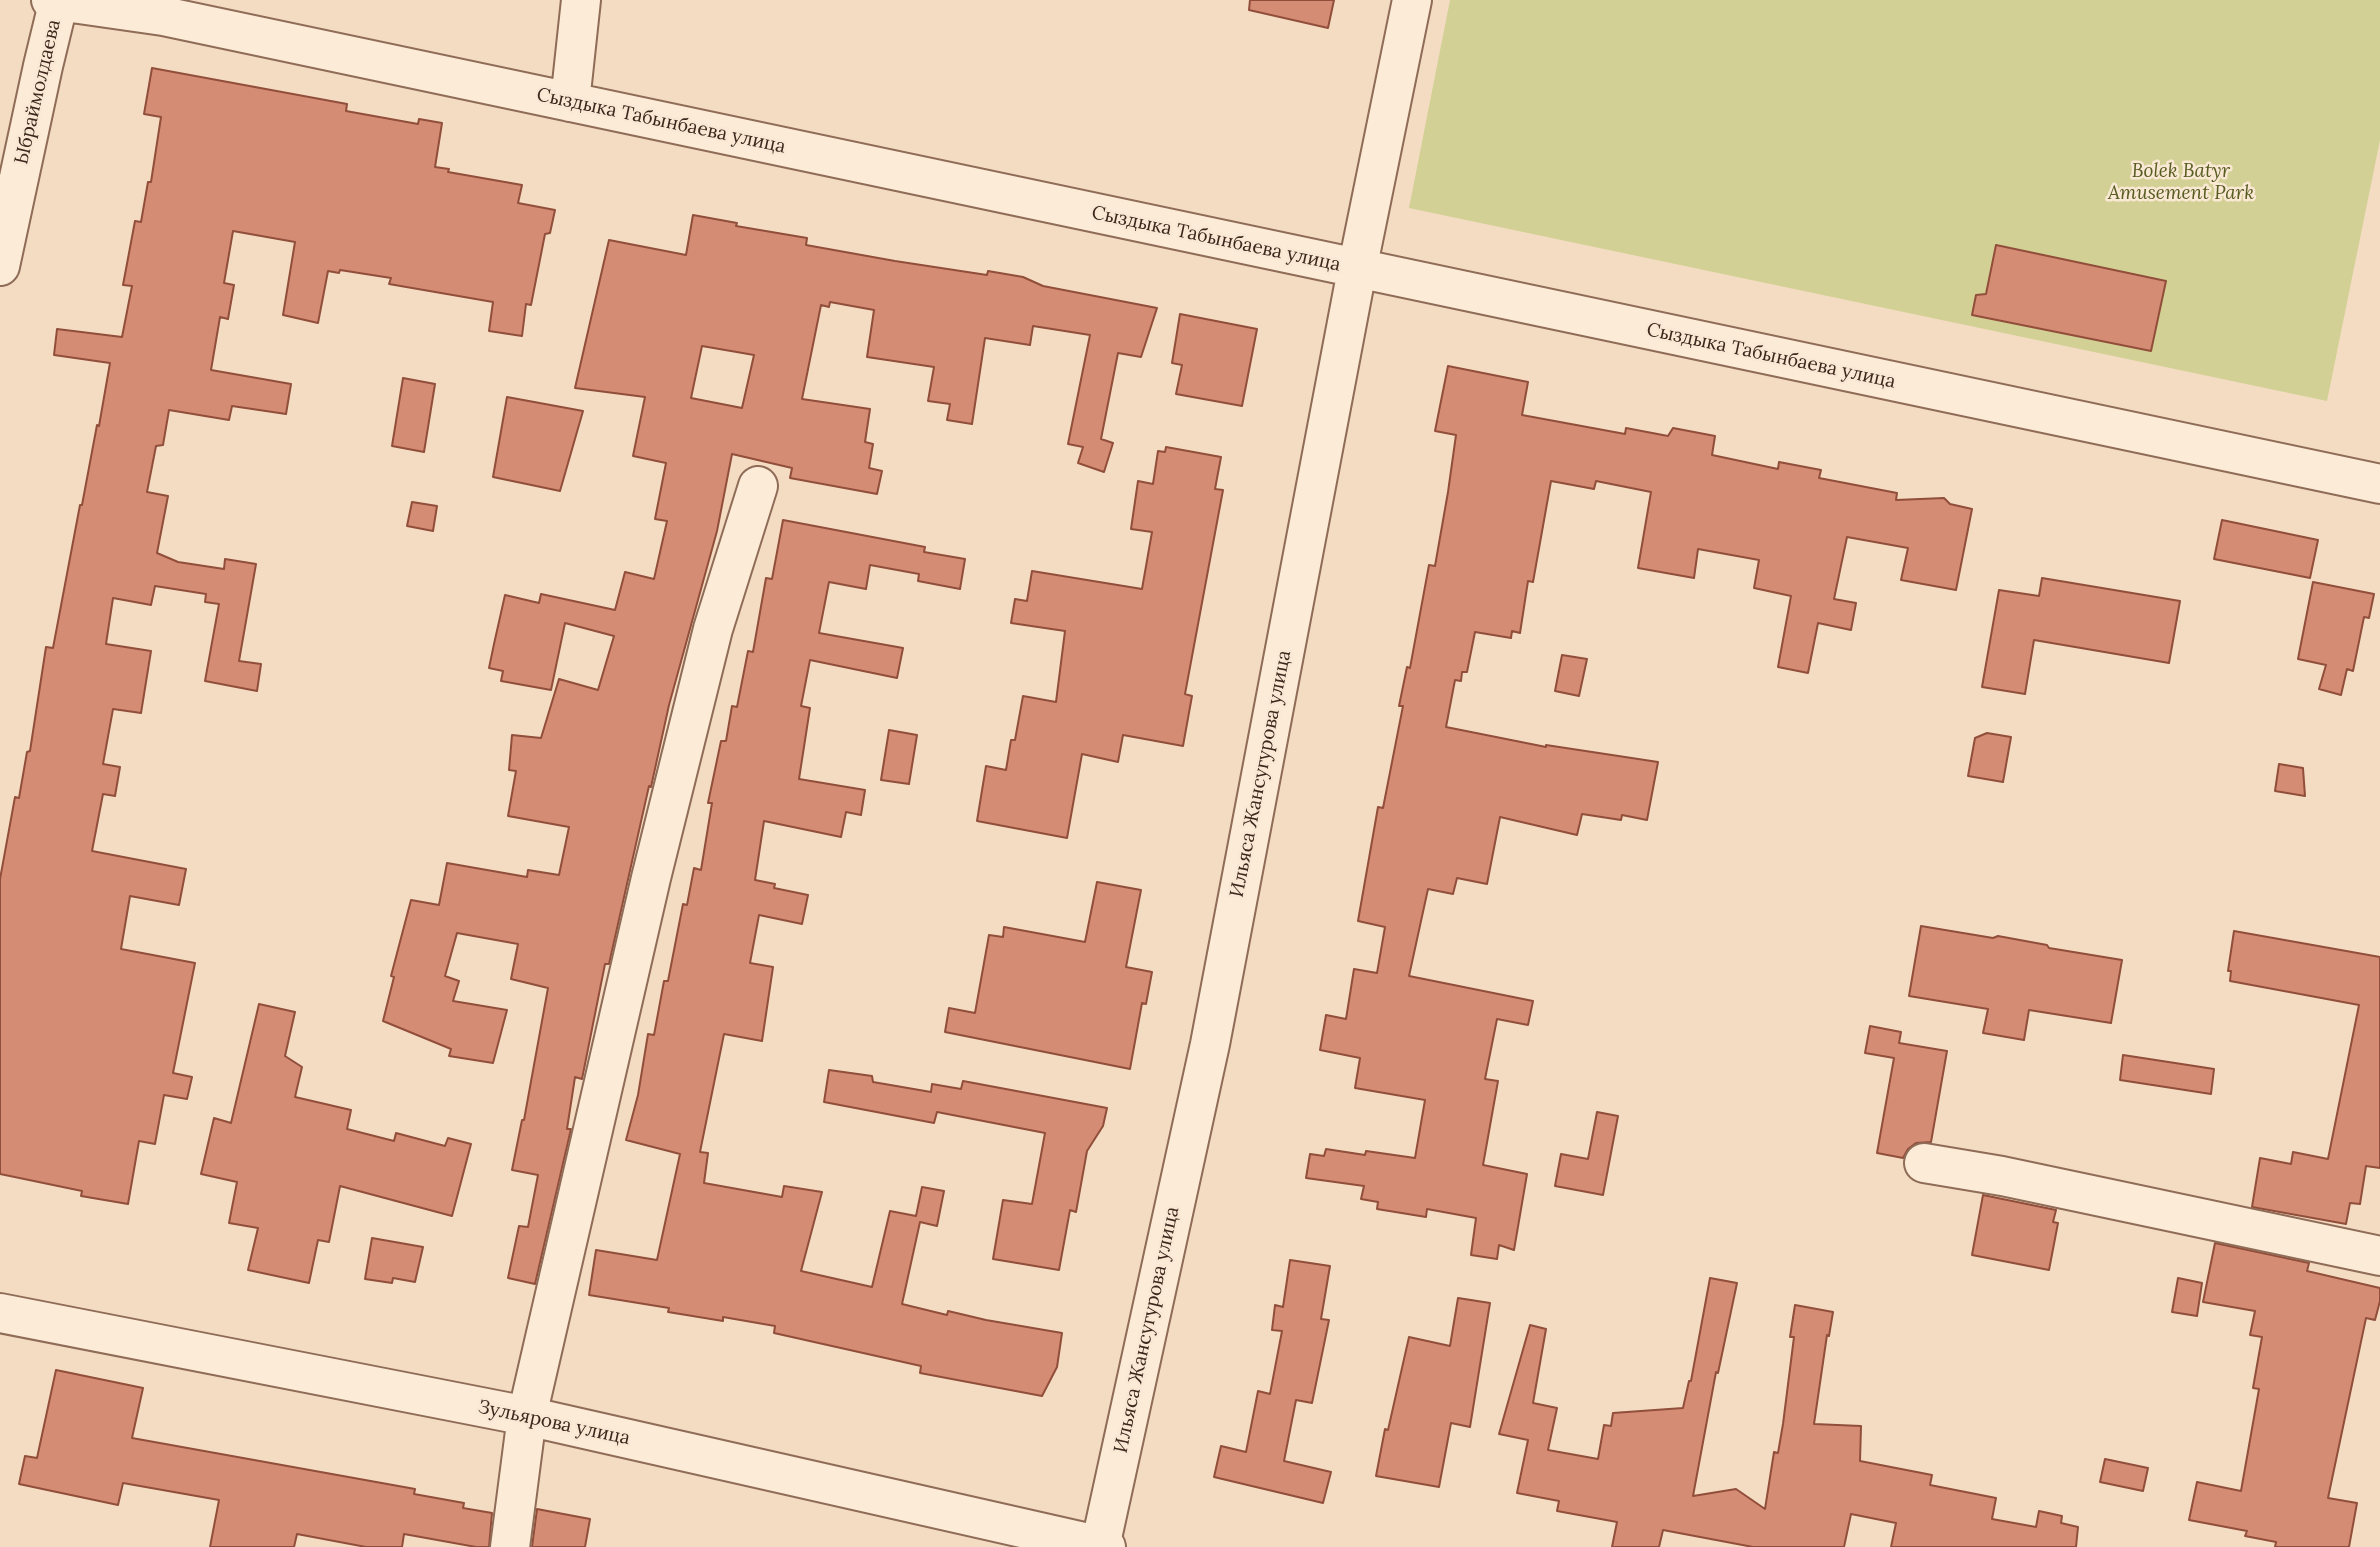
<!DOCTYPE html>
<html>
<head>
<meta charset="utf-8">
<style>
  body { margin:0 }
  canvas { display:block; background:#f3dcc2 }
</style>
</head>
<body>
<canvas width="2380" height="1547"></canvas>
<script>
const ctx = document.querySelector('canvas').getContext('2d');
ctx.lineJoin = 'round';
function fill(path, color) {
  ctx.fillStyle = color;
  ctx.fill(path, 'evenodd');
}
function trace(path, color, width, dash) {
  ctx.strokeStyle = color;
  ctx.lineWidth = width;
  ctx.lineCap = dash ? 'butt' : 'round';
  ctx.setLineDash(dash || []);
  ctx.stroke(path);
}
function label(font, color, halo, rows, align = 'center') {
  ctx.font = font + ' Lora,serif';
  ctx.lineWidth = 5;
  ctx.setLineDash([]);
  ctx.textBaseline = 'middle';
  ctx.strokeStyle = halo;
  ctx.fillStyle = color;
  for (const [text, x, y, turn = 0] of rows) {
    ctx.save();
    ctx.translate(x, y);
    ctx.rotate((+turn || 0) * Math.PI / 180);
    ctx.textAlign = isNaN(turn) ? turn : align;
    if (halo) ctx.strokeText(text, 0, 0);
    ctx.fillText(text, 0, 0);
    ctx.restore();
  }
}
const green = new Path2D(`
  M1450,0H2380V140L2327,401L1409,208Z`);
const building = new Path2D(`
  M1250,0H1334L1328,28L1249,10Z
  M152,68L347,104L346,111L418,124L419,119L442,123L435,167L449,169L448,172L522,185L518,203L555,210L550,233L545,234L531,305L526,304L522,336L489,331L493,302L389,284L391,278L340,270L339,273L328,271L318,323L283,315L295,242L233,231L224,283L234,285L228,319L220,317L211,370L291,384L286,414L232,406L229,420L169,410L163,445L156,446L147,492L168,496L157,553L178,562L224,569L225,559L256,564L239,661L261,664L257,691L205,681L219,604L205,602L206,594L155,586L151,605L113,598L106,644L151,651L141,713L113,709L103,764L120,767L115,796L103,794L92,851L186,869L179,905L130,896L121,949L195,963L173,1073L192,1077L187,1099L164,1095L155,1144L139,1141L128,1204L81,1196L82,1191L0,1174V879L15,797L19,798L27,752L30,751L46,647L53,648L80,505H82L97,425L99,426L110,363L54,355L57,329L122,337L132,286L123,285L135,221L141,222L148,182H151L161,117L144,114Z
  M693,215L737,223L736,226L807,238L806,245L895,261L987,275L988,271L1023,277L1043,286L1157,308L1141,357L1118,353L1101,439L1113,443L1104,472L1078,463L1083,447L1068,444L1090,335L1033,326L1030,345L985,338L972,424L947,420L950,404L928,401L934,367L867,357L874,310L830,302L829,307L821,305L802,399L870,409L865,442L873,444L869,468L882,471L877,494L790,478L792,468L732,454L717,531L669,705L651,787L649,786L609,964H605L582,1079L575,1077L567,1129H571L535,1284L508,1278L519,1226L528,1227L538,1175L512,1170L522,1120H524L548,988L511,979L518,944L457,933L445,976L459,981L453,1001L507,1010L493,1063L449,1056L451,1049L383,1021L394,977L391,976L411,900L439,905L447,863L527,877L528,870L559,875L569,827L508,816L516,771L509,770L512,735L541,738L559,679L598,690L614,636L565,623L551,690L501,681L503,671L489,668L494,644L505,595L539,603L541,594L615,610L625,572L654,579L667,521L655,519L666,463L633,456L645,397L575,388L609,240L686,255ZM702,346L754,355L742,408L691,398Z
  M1996,245L2166,281L2151,351L1972,315L1976,295L1986,294Z
  M1180,314L1257,329L1242,406L1176,394L1182,365L1172,363Z
  M1448,366L1528,382L1522,415L1625,434L1626,428L1668,436L1673,428L1715,436L1712,455L1778,469L1779,462L1821,470L1819,478L1897,493L1896,500L1944,498L1950,504L1972,509L1956,590L1901,580L1908,548L1847,537L1834,599L1856,603L1851,630L1818,623L1808,673L1778,667L1791,596L1754,588L1759,560L1698,549L1694,578L1638,568L1651,492L1596,481L1594,489L1551,481L1533,582L1528,581L1520,633L1512,631L1511,638L1475,632L1467,672H1462L1461,681L1455,680L1446,727L1546,747V745L1658,762L1647,820L1622,815L1621,820L1582,814L1577,835L1500,817L1487,884L1457,878L1453,894L1428,889L1409,976L1533,1001L1528,1025L1497,1019L1485,1079L1498,1081L1483,1165L1527,1174L1514,1250L1499,1245L1497,1259L1471,1255L1476,1218L1427,1209L1426,1217L1377,1209L1378,1202L1361,1199L1364,1186L1306,1178L1310,1154L1324,1156L1326,1149L1365,1155L1366,1151L1415,1158L1425,1100L1355,1088L1360,1058L1320,1050L1326,1015L1346,1019L1354,969L1377,973L1385,927L1358,921L1378,807L1383,808L1403,706H1399L1407,667L1410,668L1429,565L1435,566L1448,492L1456,435L1435,431Z
  M403,378L435,384L424,452L392,446Z
  M507,397L583,411L560,491L493,477Z
  M1166,447L1221,457L1215,489L1223,490L1185,694L1192,696L1183,746L1123,735L1118,762L1082,754L1067,838L977,821L986,766L1006,770L1011,740H1015L1023,696L1056,702L1065,631L1011,623L1015,599L1027,601L1032,571L1142,589L1152,532L1131,529L1138,481L1153,484L1158,451L1165,452Z
  M412,502L437,506L433,531L407,526Z
  M783,520L925,547L924,552L965,559L960,589L918,581L919,574L870,565L866,589L829,582L819,633L903,648L897,678L810,660L801,706L810,708L799,779L865,790L861,815L846,812L841,837L764,821L755,880L775,884L774,888L808,895L802,924L759,915L750,963L773,967L762,1041L724,1034L700,1152L708,1153L704,1183L782,1197L784,1186L822,1192L801,1271L872,1287L890,1211L916,1216L922,1187L944,1191L937,1226L920,1222L902,1304L947,1315L948,1311L986,1320L1062,1333L1057,1367L1042,1396L920,1373L921,1366L774,1333L775,1326L723,1317V1321L668,1312L669,1308L589,1295L596,1250L657,1260L680,1154L626,1140L638,1095L648,1034L654,1035L664,981H668L683,904L687,905L694,868L701,870L712,803H708L721,741H726L732,706L737,707L748,651L753,652L766,578L772,579Z
  M2222,520L2318,540L2310,578L2214,559Z
  M2042,578L2180,601L2169,663L2034,640L2025,694L1982,687L1999,590L2039,596Z
  M2313,582L2374,594L2369,618L2364,617L2353,671L2347,669L2341,695L2319,689L2326,665L2298,659Z
  M1562,655L1587,659L1579,696L1555,691Z
  M889,730L917,735L909,784L881,780Z
  M1987,733L2011,737L2003,782L1968,776L1975,738Z
  M2279,764L2303,768L2305,796L2275,791Z
  M1097,882L1141,890L1126,967L1152,972L1146,1004L1142,1003L1130,1069L945,1032L949,1008L975,1013L989,935L1003,937L1004,927L1085,942Z
  M1921,926L1993,938L1998,936L2047,945L2049,948L2122,960L2111,1023L2029,1010L2024,1040L1983,1033L1988,1009L1909,996Z
  M2234,931L2380,957V1168L2366,1166L2360,1204L2350,1203L2346,1224L2252,1207L2260,1158L2291,1164L2293,1152L2328,1159L2359,1005L2230,981L2231,971H2228Z
  M259,1004L295,1012L285,1056L302,1067L295,1097L351,1110L347,1129L394,1141L396,1133L445,1146L448,1138L471,1144L452,1216L340,1186L329,1242L318,1240L309,1283L248,1270L258,1228L229,1223L237,1182L201,1174L214,1118L231,1123Z
  M1870,1026L1901,1032L1899,1043L1947,1051L1931,1142L1916,1143L1908,1149L1903,1158L1877,1153L1894,1058L1865,1053Z
  M2123,1055L2214,1069L2211,1094L2120,1080Z
  M829,1070L872,1076L873,1082L931,1092L932,1084L961,1089L963,1081L1107,1108L1103,1126L1087,1151L1076,1212L1070,1210L1059,1270L993,1259L1003,1200L1032,1204L1045,1133L937,1112L934,1123L824,1102Z
  M1597,1112L1618,1116L1603,1195L1555,1186L1561,1154L1588,1159Z
  M1983,1195L2056,1210L2053,1222L2058,1223L2049,1270L1972,1255Z
  M372,1238L423,1247L415,1282L393,1278L392,1283L365,1279Z
  M2215,1243L2309,1263L2307,1271L2380,1288V1301L2375,1320L2366,1318L2328,1498L2357,1503L2349,1547H2275L2276,1542L2245,1536L2247,1531L2189,1520L2197,1482L2241,1491L2259,1389L2253,1388L2262,1337L2250,1335L2255,1311L2203,1302Z
  M1290,1260L1330,1266L1321,1319L1329,1320L1312,1403L1296,1400L1284,1461L1331,1472L1323,1503L1214,1477L1221,1446L1246,1452L1258,1391L1270,1394L1282,1331L1272,1330L1275,1305L1283,1307Z
  M1710,1278L1737,1283L1718,1373L1716,1372L1693,1496L1736,1489L1765,1509L1774,1452L1778,1453L1783,1424L1794,1337H1790L1795,1305L1833,1312L1829,1336L1827,1335L1814,1424L1861,1426L1860,1461L1932,1475L1930,1485L1996,1498L1992,1519L2036,1527L2039,1511L2062,1516L2061,1523L2078,1527L2076,1547H1891L1896,1523L1851,1514L1844,1547H1753L1663,1530L1659,1547H1612L1617,1522L1557,1511L1559,1501L1517,1493L1528,1440L1499,1434L1530,1325L1546,1329L1533,1403L1557,1408L1548,1450L1598,1459L1604,1425L1611,1426L1613,1413L1683,1408L1689,1381H1691Z
  M2178,1278L2202,1283L2197,1316L2172,1312Z
  M1458,1298L1490,1303L1470,1427L1451,1423L1439,1487L1376,1476L1385,1429L1388,1430L1409,1337L1450,1346Z
  M56,1370L143,1388L132,1438L415,1489L414,1494L464,1503L463,1508L492,1513L489,1547H476L404,1534L402,1547H366L297,1534L294,1547H210L219,1500L123,1483L118,1505L19,1484L25,1456L37,1458Z
  M2105,1459L2148,1468L2143,1491L2100,1482Z
  M537,1509L590,1519L585,1547H532Z`);
const minor = new Path2D(`
  M51,0L163,16L2380,484
  M570,102L581,0
  M0,266L43,66L59,0
  M1924,1163L2002,1176L2380,1256
  M0,1313L527,1416L1106,1547
  M510,1547L527,1416L651,878L713,629L758,486
  M1100,1547L1210,1044L1357,270L1412,0`);
const streetNames = [
  ["Ыбраймолдаева",38,92,-77],
  ["Сыздыка Табынбаева улица",661,121,12],
  ["Сыздыка Табынбаева улица",1216,239,12],
  ["Сыздыка Табынбаева улица",1771,356,12],
  ["Ильяса Жансугурова улица",1261,774,-79],
  ["Ильяса Жансугурова улица",1147,1330,-78],
  ["Зульярова улица",554,1423,12]
];
const parkNames = [
  ["Bolek Batyr",2181,172],
  ["Amusement Park",2181,194]
];
fill(green, '#d3d095');
fill(building, '#d58c74');
trace(building, '#914e3a', 2);
trace(minor, '#8f6c57', 42);
trace(minor, '#fcebd7', 38);
label('19px', '#3d271d', '#f9e8d3', streetNames);
label('italic 19px', '#575c21', '#f9e8d3', parkNames);
</script>
</body>
</html>
